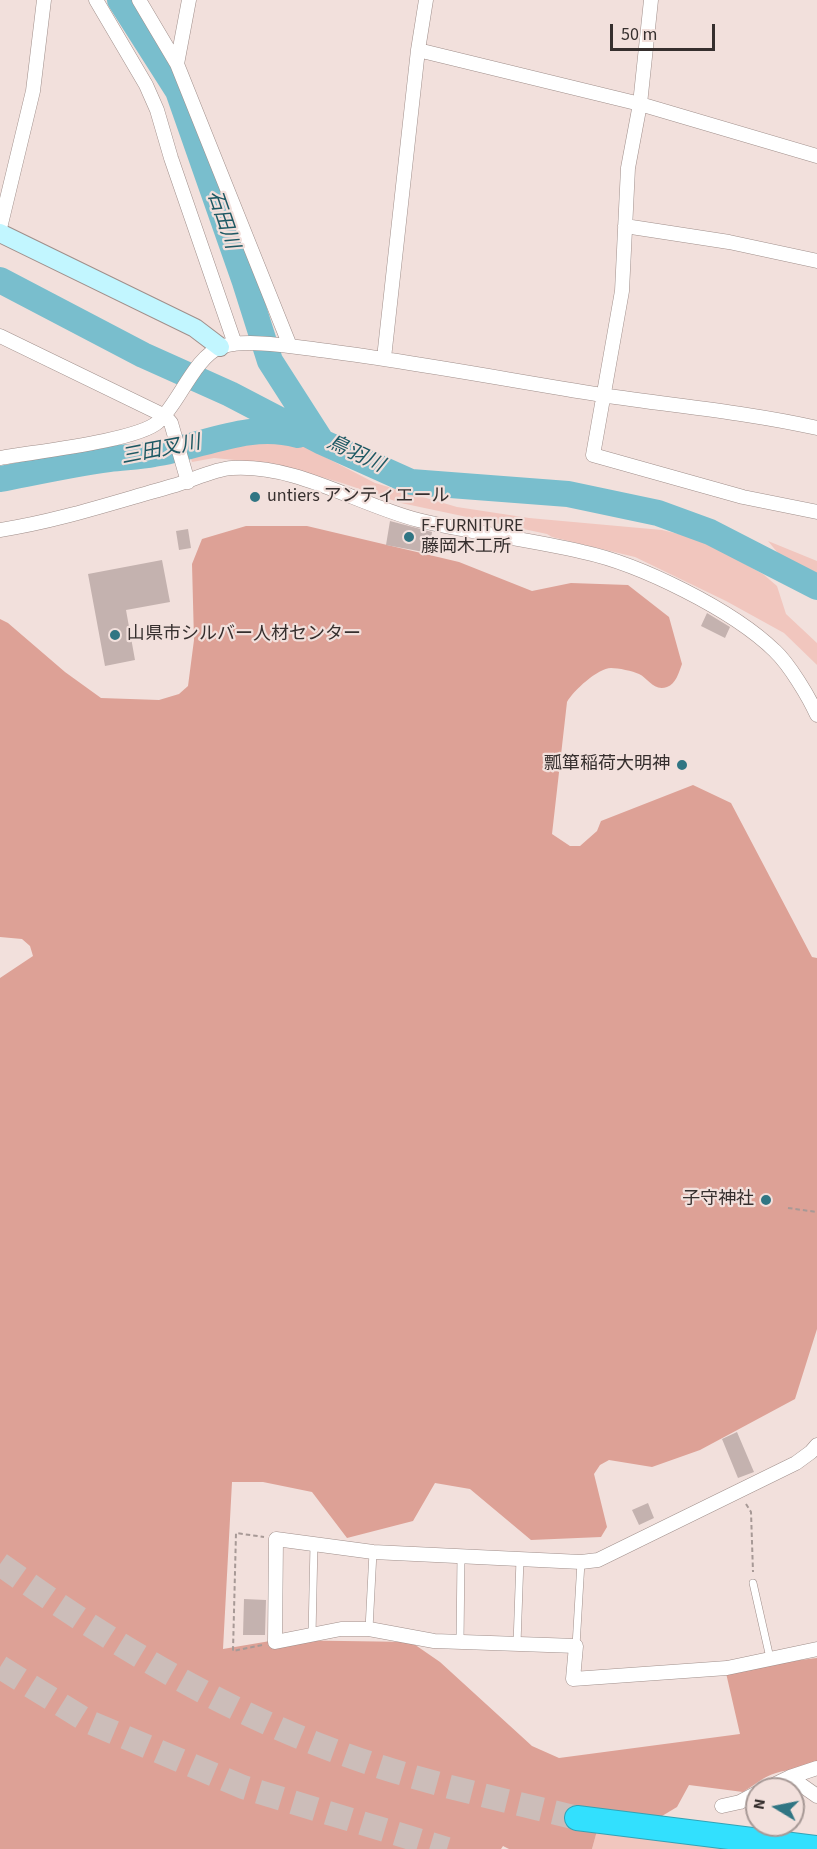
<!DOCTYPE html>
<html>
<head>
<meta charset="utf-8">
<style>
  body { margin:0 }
  #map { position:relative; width:817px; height:1849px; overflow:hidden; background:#f2e0dc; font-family:"Source Sans 3",sans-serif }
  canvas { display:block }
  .north { position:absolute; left:745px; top:1777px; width:60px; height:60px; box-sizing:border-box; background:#f2e0dc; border:2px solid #a79996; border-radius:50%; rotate:280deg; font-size:16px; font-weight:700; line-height:24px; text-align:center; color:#362f2e }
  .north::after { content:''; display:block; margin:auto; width:21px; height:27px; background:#307583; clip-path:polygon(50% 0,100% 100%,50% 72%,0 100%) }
  .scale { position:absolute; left:610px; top:24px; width:105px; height:27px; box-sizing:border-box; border:3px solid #362f2e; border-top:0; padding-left:8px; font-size:18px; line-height:21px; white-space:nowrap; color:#362f2e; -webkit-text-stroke:4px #f2e0dc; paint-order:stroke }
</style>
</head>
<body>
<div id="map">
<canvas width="817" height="1849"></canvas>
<div class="north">N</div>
<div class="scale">50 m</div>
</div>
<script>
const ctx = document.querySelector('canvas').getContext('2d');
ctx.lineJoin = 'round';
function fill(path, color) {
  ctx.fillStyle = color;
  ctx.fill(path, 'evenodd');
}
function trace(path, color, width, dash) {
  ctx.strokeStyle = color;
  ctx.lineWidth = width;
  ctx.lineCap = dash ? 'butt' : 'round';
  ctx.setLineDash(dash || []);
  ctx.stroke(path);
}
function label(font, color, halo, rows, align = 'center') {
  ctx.font = font + ' "Source Sans 3","Noto Sans JP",sans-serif';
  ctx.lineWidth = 4.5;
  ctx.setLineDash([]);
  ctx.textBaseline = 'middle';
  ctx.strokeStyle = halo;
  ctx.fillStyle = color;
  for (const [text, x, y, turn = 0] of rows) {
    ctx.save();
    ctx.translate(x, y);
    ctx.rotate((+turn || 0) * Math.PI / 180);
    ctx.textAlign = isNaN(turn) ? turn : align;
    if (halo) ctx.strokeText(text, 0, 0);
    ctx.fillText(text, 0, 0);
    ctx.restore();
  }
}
const green = new Path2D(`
  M274,437L298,443L375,483L457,507L529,518L662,530L700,539L763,574L777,586L786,614L817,643V665L784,633L726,601L635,557L552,537L547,534L401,503L342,483L276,464L214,458L192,462L189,453L229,441Z
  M768,541L817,561V575L782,558Z
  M597,1831L757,1849H592Z`);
const forest = new Path2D(`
  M246,526H307L459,562L532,591L571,583L628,585L669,617L682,664C679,672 676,684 667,687C654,692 648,678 639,674C633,671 618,668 611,668C598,668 573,691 567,702L552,834L570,846H580L597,831L601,821L693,785L731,803L812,957L817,958V1329L795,1399L700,1450L652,1467L609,1460L600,1465L594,1474L607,1527L601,1537L531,1540L470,1489L435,1483L413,1521L347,1538L312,1492L263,1482H232L223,1649L276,1640L411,1642L440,1662L532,1746L559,1758L740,1734L726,1673L784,1662L817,1658V1764C804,1771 790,1768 776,1773C764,1776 753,1786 743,1792L689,1785L677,1807L662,1816L628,1815L597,1831L592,1849H509L503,1846L501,1849H0V978L33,956L30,946L22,939L0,937V619L8,623L65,672L101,698L159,700L179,694L188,686L194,640L192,564L202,539Z`);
const river = new Path2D(`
  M120,0L178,91L245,282L270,361L320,439
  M0,280L143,355L230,394L322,442L411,482L568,494L658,513L710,532L817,587
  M0,479C36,472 72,464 109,459C124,457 139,457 154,454C202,447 249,421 298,435`);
const building = new Path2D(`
  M390,521L432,532L429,553L386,545Z
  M188,529L191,548L179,550L176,531Z
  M162,560L170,602L126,610L135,660L105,666L88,574Z
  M707,613L730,627L725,638L701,626Z
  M737,1432L754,1472L738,1478L722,1439Z
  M648,1503L654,1518L639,1525L632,1510Z
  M244,1599L266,1600L265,1635H243Z`);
const highwayTunnel = new Path2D(`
  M0,1564C108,1641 223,1712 349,1756C423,1783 501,1799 577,1818
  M0,1667L89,1722L243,1787L447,1849`);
const path = new Path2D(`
  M788,1208L817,1212
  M746,1504L751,1512L753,1572
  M262,1645L233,1651L236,1533L264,1537`);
const lane = new Path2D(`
  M753,1583L770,1658
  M369,1629L373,1552
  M312,1635L314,1544
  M460,1642L461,1556
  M517,1644L520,1559
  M576,1646L581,1562`);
const street = new Path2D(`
  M96,0L146,85L157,110L171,158L235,344
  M139,0L177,64L290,346
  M651,0L640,104L628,168L622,291L593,455L743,497L817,512
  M418,50L640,104L817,156
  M177,64L189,0
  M625,226L729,242L817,261
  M0,228L33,91L44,0
  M0,336L165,416L171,423L188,482
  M384,358L418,50L426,0
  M0,458C32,452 137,441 158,422C178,405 195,356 221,347C245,338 295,347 320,350C415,362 508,380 602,395C674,406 746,412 817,428
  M0,530C59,521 118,501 176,485C193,480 214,469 232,468C297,464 356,504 418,520C472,533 528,539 583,552C640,564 733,610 775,651C789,664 809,697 817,715
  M817,1445L811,1452L796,1463L598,1560L581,1562L373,1552L276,1539L275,1642L341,1629H369L434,1641L576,1646L573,1679L727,1668L817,1649
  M790,1777L817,1796
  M765,1789L790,1777L817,1768
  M722,1806L740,1802L757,1793`);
const secondary = new Path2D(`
  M0,233L195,328L220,347`);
const highway = new Path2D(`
  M577,1818L817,1848`);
const markers = [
  [255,497,6,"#307583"],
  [409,537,6,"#307583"],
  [115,635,6,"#307583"],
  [682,765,6,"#307583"],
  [766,1200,6,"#307583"]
];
const poiNames = [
  ["untiers アンティエール",267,497],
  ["F-FURNITURE",421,527],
  ["藤岡木工所",421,548],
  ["山県市シルバー人材センター",127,635],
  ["瓢箪稲荷大明神",670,765,"right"],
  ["子守神社",754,1200,"right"]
];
const waterNames = [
  ["石田川",222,220,71],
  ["三田叉川",161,451,-11],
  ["鳥羽川",355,455,25]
];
fill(green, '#f1c6be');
fill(forest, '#dda196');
trace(river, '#79becd', 26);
fill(building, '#c4b2af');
trace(highwayTunnel, '#ccbdb9', 24, [24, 12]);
trace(lane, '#a08f8b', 8);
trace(street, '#a08f8b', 15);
trace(secondary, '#a08f8b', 20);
trace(highway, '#33a2b5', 26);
trace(path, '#a79996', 2, [4.5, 3]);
trace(lane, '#fff', 7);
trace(street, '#fff', 14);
trace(secondary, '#c2f6ff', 18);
trace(highway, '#32e0fe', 24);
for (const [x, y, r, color] of markers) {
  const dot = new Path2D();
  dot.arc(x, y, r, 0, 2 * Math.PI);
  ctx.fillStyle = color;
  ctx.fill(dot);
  trace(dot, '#f2e0dc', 2);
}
label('18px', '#362f2e', '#f2e0dc', poiNames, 'left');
label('italic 20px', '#1d5863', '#f2e0dc', waterNames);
</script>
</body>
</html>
